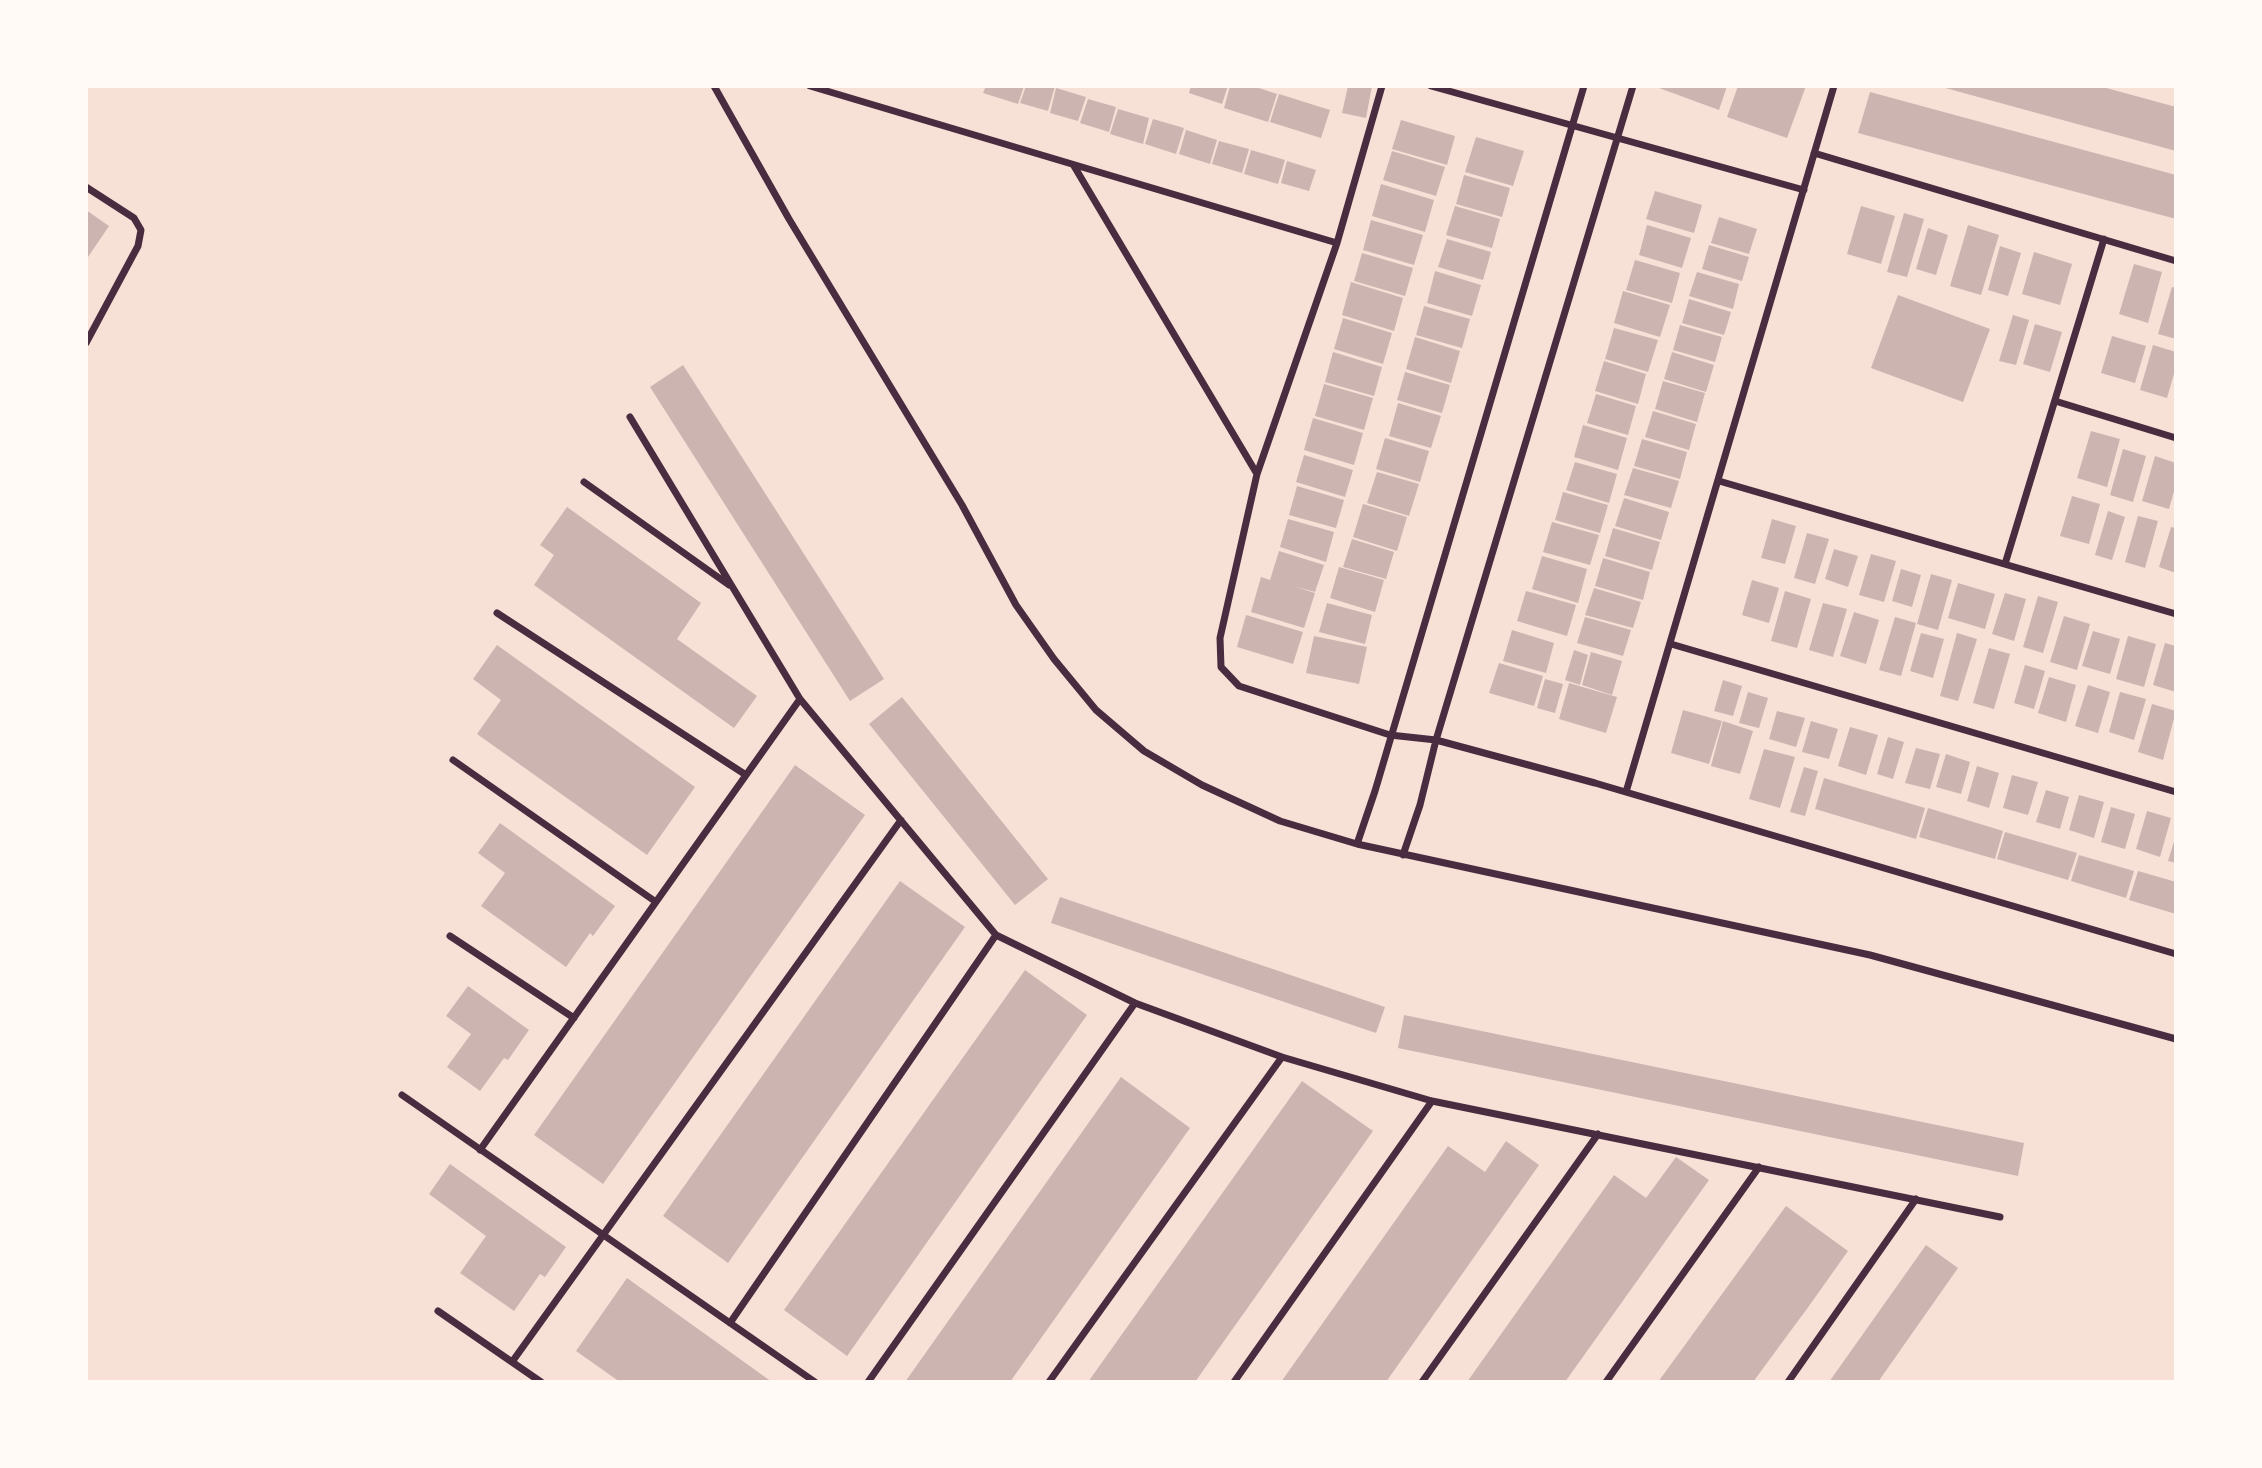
<!DOCTYPE html>
<html>
<head>
<meta charset="utf-8">
<style>
  body { margin:0 }
  #map { position:relative; width:2262px; height:1468px; overflow:hidden; background:#f7e1d7; font-family:Lora,serif }
  canvas { display:block }
  .frame { position:absolute; inset:0; border:88px solid #fffaf5; pointer-events:none }
</style>
</head>
<body>
<div id="map">
<canvas width="2262" height="1468"></canvas>
<div class="frame"></div>
</div>
<script>
const ctx = document.querySelector('canvas').getContext('2d');
ctx.lineJoin = 'round';
function fill(path, color) {
  ctx.fillStyle = color;
  ctx.fill(path, 'evenodd');
}
function trace(path, color, width, dash) {
  ctx.strokeStyle = color;
  ctx.lineWidth = width;
  ctx.lineCap = dash ? 'butt' : 'round';
  ctx.setLineDash(dash || []);
  ctx.stroke(path);
}
const building = new Path2D(`
  M986,86H1024L1018,104L983,93Z
  M1026,86H1055L1048,111L1020,103Z
  M1191,86H1228L1222,104L1189,93Z
  M1230,86H1253L1277,94L1268,122L1224,108Z
  M1348,86H1372L1366,118L1342,113Z
  M1659,86H1727L1719,110L1659,88Z
  M1738,86H1806L1787,138L1727,117Z
  M1938,86H2099L2176,107V151Z
  M1056,88L1086,97L1078,121L1050,113Z
  M1870,92L2176,175V219L1858,133Z
  M1279,94L1330,110L1321,138L1270,122Z
  M1088,99L1116,107L1109,132L1080,123Z
  M1118,109L1149,118L1143,144L1110,134Z
  M1153,119L1184,128L1176,154L1145,144Z
  M1401,120L1455,136L1447,165L1392,149Z
  M1186,130L1217,140L1210,164L1179,154Z
  M1476,137L1524,151L1513,186L1465,172Z
  M1219,141L1249,149L1242,173L1212,164Z
  M1251,150L1285,160L1278,184L1244,174Z
  M1392,151L1445,167L1436,196L1383,180Z
  M1287,161L1316,170L1309,191L1281,183Z
  M1464,175L1510,188L1502,217L1456,204Z
  M1381,184L1434,200L1425,232L1372,216Z
  M1655,191L1702,205L1694,233L1646,219Z
  M1455,206L1500,219L1492,248L1446,235Z
  M1861,206L1895,216L1881,264L1847,254Z
  M86,210L109,226L86,260Z
  M1904,213L1924,219L1907,277L1887,272Z
  M1719,217L1757,229L1749,254L1711,243Z
  M1371,220L1423,235L1414,265L1363,250Z
  M1647,225L1691,238L1682,268L1639,255Z
  M1968,225L1999,235L1981,295L1950,286Z
  M1928,228L1948,235L1936,275L1916,269Z
  M1447,239L1491,252L1483,280L1438,267Z
  M1709,245L1749,257L1742,281L1702,269Z
  M2000,246L2021,253L2008,296L1988,290Z
  M2034,252L2072,264L2060,305L2022,294Z
  M1362,253L1413,268L1405,296L1354,281Z
  M1635,260L1680,273L1672,303L1626,290Z
  M2134,264L2162,272L2148,323L2119,314Z
  M1435,271L1481,285L1472,316L1427,303Z
  M1697,272L1739,284L1733,309L1689,296Z
  M1351,282L1403,298L1394,331L1342,315Z
  M2172,287L2176,288V339L2158,334Z
  M1623,291L1670,305L1660,337L1614,323Z
  M1898,295L1990,329L1963,402L1871,368Z
  M1689,299L1731,312L1724,335L1682,323Z
  M1424,306L1470,319L1462,348L1416,335Z
  M2013,315L2029,320L2016,365L1999,361Z
  M1343,318L1392,333L1383,364L1334,349Z
  M2035,324L2062,332L2050,372L2023,364Z
  M1680,325L1722,337L1715,362L1673,350Z
  M1614,328L1658,340L1648,372L1605,359Z
  M2112,336L2146,346L2135,383L2101,373Z
  M1415,337L1460,351L1451,383L1406,369Z
  M2153,345L2176,352V367L2167,398L2140,390Z
  M1333,352L1382,367L1374,396L1325,382Z
  M1672,352L1714,365L1706,392L1664,379Z
  M1604,361L1646,374L1638,404L1595,391Z
  M683,365L884,679L850,701L650,387Z
  M1405,372L1450,385L1442,413L1397,400Z
  M1663,381L1705,393L1697,422L1655,409Z
  M1324,384L1373,398L1364,430L1315,416Z
  M1596,394L1636,406L1628,435L1587,423Z
  M1398,403L1441,416L1431,448L1389,436Z
  M1653,411L1696,424L1689,450L1645,437Z
  M1313,418L1363,433L1354,465L1304,450Z
  M1583,425L1627,438L1618,470L1574,457Z
  M2091,431L2120,439L2107,487L2077,478Z
  M1385,438L1429,451L1420,482L1376,469Z
  M1642,439L1687,452L1680,479L1634,466Z
  M2123,449L2146,456L2133,502L2110,495Z
  M1304,455L1353,470L1345,497L1296,482Z
  M2155,456L2176,463V484L2169,509L2142,501Z
  M1575,462L1617,474L1609,503L1566,490Z
  M1633,468L1679,481L1671,508L1624,495Z
  M1377,472L1419,484L1409,516L1367,503Z
  M1297,486L1344,500L1336,528L1289,515Z
  M1563,492L1608,505L1600,533L1555,520Z
  M2072,496L2100,504L2089,544L2060,536Z
  M1624,498L1669,512L1661,540L1615,526Z
  M1363,504L1407,517L1397,551L1353,537Z
  M567,507L701,603L677,639L757,696L734,728L534,585L554,555L540,545Z
  M2108,511L2125,517L2112,560L2095,555Z
  M2138,516L2158,521L2145,568L2125,562Z
  M1288,519L1334,532L1326,562L1280,547Z
  M1772,519L1796,526L1785,564L1761,558Z
  M1552,522L1599,535L1590,565L1543,552Z
  M2171,527L2176,528V573L2159,567Z
  M1613,528L1660,542L1652,570L1605,556Z
  M1807,533L1829,539L1815,584L1794,578Z
  M1352,539L1394,552L1386,579L1343,567Z
  M1834,549L1858,556L1848,587L1825,579Z
  M1279,551L1324,565L1315,592L1293,586L1315,593L1304,628L1251,612L1261,577L1270,580Z
  M1871,554L1896,561L1884,602L1859,595Z
  M1542,556L1587,569L1578,603L1532,589Z
  M1603,558L1650,572L1643,600L1595,586Z
  M1339,567L1384,580L1375,612L1330,598Z
  M1901,569L1921,575L1912,607L1892,601Z
  M1931,574L1952,580L1938,630L1917,624Z
  M1752,580L1779,588L1769,623L1742,615Z
  M1958,583L1995,594L1985,629L1948,618Z
  M1594,588L1641,602L1633,628L1585,615Z
  M1526,591L1576,605L1567,636L1517,621Z
  M1785,591L1811,599L1797,648L1771,641Z
  M2005,593L2026,599L2014,641L1992,634Z
  M2038,596L2058,602L2043,653L2023,647Z
  M1327,603L1372,615L1365,644L1319,632Z
  M1823,603L1847,609L1833,657L1809,650Z
  M1854,612L1879,620L1866,664L1840,656Z
  M1246,615L1303,632L1293,664L1237,647Z
  M2064,616L2090,624L2077,670L2050,662Z
  M1585,617L1631,630L1623,656L1577,643Z
  M1895,617L1916,623L1901,676L1879,670Z
  M1512,630L1554,643L1546,673L1503,661Z
  M2093,631L2120,639L2110,674L2082,666Z
  M1921,633L1944,639L1933,678L1910,671Z
  M1957,633L1977,639L1958,701L1940,696Z
  M1314,636L1367,647L1359,684L1306,673Z
  M2128,636L2156,644L2144,687L2116,679Z
  M2165,643L2176,646V692L2153,685Z
  M497,645L695,787L647,855L477,734L501,700L473,679Z
  M1989,648L2010,654L1994,709L1973,703Z
  M1574,650L1588,655L1580,685L1565,680Z
  M1591,652L1622,661L1612,695L1582,685Z
  M1499,663L1543,676L1534,706L1489,693Z
  M2025,665L2045,671L2034,709L2014,703Z
  M2049,677L2076,685L2066,722L2038,713Z
  M1545,679L1563,684L1555,713L1537,708Z
  M1723,680L1742,686L1733,716L1714,711Z
  M1569,683L1617,697L1606,733L1559,719Z
  M2088,685L2110,692L2098,733L2075,726Z
  M1748,692L1768,698L1759,728L1739,723Z
  M2120,692L2146,699L2134,740L2109,732Z
  M902,697L1048,879L1015,905L869,724Z
  M2152,704L2176,711L2163,760L2138,752Z
  M1683,710L1722,721L1709,764L1671,753Z
  M1777,711L1805,718L1796,747L1769,739Z
  M1723,721L1753,731L1740,774L1711,766Z
  M1811,721L1838,729L1829,759L1802,752Z
  M1850,727L1878,735L1866,775L1838,766Z
  M1888,737L1904,742L1893,779L1877,774Z
  M1916,748L1940,754L1930,789L1905,783Z
  M1764,749L1795,757L1780,808L1749,799Z
  M1946,754L1970,762L1961,794L1936,787Z
  M795,765L865,815L603,1184L534,1135Z
  M1977,766L1999,773L1989,808L1967,801Z
  M1804,767L1818,771L1805,816L1790,812Z
  M2012,775L2038,782L2028,815L2003,808Z
  M1824,778L1925,808L1916,839L1815,809Z
  M2046,790L2069,797L2060,829L2036,822Z
  M2079,795L2104,802L2094,838L2069,830Z
  M2111,807L2135,814L2125,849L2101,842Z
  M1928,808L2003,831L1995,859L1919,837Z
  M2147,811L2171,818L2160,857L2136,849Z
  M500,823L615,906L593,936L590,933L566,967L481,906L505,873L478,853Z
  M2005,832L2077,853L2068,880L1997,859Z
  M2176,835V863L2168,861Z
  M2079,855L2134,871L2126,898L2071,881Z
  M2138,871L2176,882V914L2129,900Z
  M900,881L965,927L728,1263L663,1216Z
  M1060,897L1385,1007L1376,1033L1051,923Z
  M1025,970L1087,1015L847,1356L784,1310Z
  M468,986L529,1030L508,1060L504,1058L480,1091L447,1067L471,1034L446,1016Z
  M1404,1015L2024,1143L2018,1176L1398,1048Z
  M1121,1077L1190,1128L1010,1382H905Z
  M1302,1081L1373,1131L1195,1382H1088Z
  M1506,1141L1539,1165L1386,1382H1281L1448,1146L1485,1172Z
  M1676,1157L1709,1180L1565,1382H1467L1614,1175L1646,1198Z
  M450,1164L566,1247L545,1277L540,1274L514,1311L460,1273L486,1236L429,1194Z
  M1786,1206L1848,1251L1809,1306L1753,1382H1658Z
  M1926,1245L1958,1268L1878,1382H1829Z
  M627,1278L772,1382H620L576,1351Z`);
const minor = new Path2D(`
  M714,86L789,219L962,505L1016,605L1054,659L1096,710L1144,751L1202,785L1280,821L1357,844L1870,955L2176,1039
  M810,86L1337,243
  M1382,86L1337,243L1257,474L1220,638L1221,667L1239,686L1390,735L1436,740L1595,783L2176,954
  M1431,86L1804,190
  M1814,153L2176,261
  M1074,166L1257,474
  M86,187L134,218L141,230L138,246L86,343
  M2055,401L2176,438
  M630,417L800,699L996,935L1135,1003L1282,1057L1432,1101L2000,1217
  M1719,481L2176,614
  M584,482L729,585
  M2005,564L2104,239
  M497,613L746,775
  M1671,644L2176,792
  M453,760L656,902
  M1626,792L1834,86
  M1357,844L1375,791L1584,86
  M1403,855L1420,805L1436,740L1633,86
  M450,936L574,1018
  M402,1095L815,1382
  M480,1150L800,699
  M438,1311L541,1382
  M730,1323L996,935
  M512,1362L901,820
  M868,1382L1135,1003
  M1049,1382L1282,1057
  M1234,1382L1432,1101
  M1422,1382L1598,1134
  M1606,1382L1759,1167
  M1788,1382L1916,1199`);
fill(building, '#ccb4b1');
trace(minor, '#4a2c40', 7);
</script>
</body>
</html>
